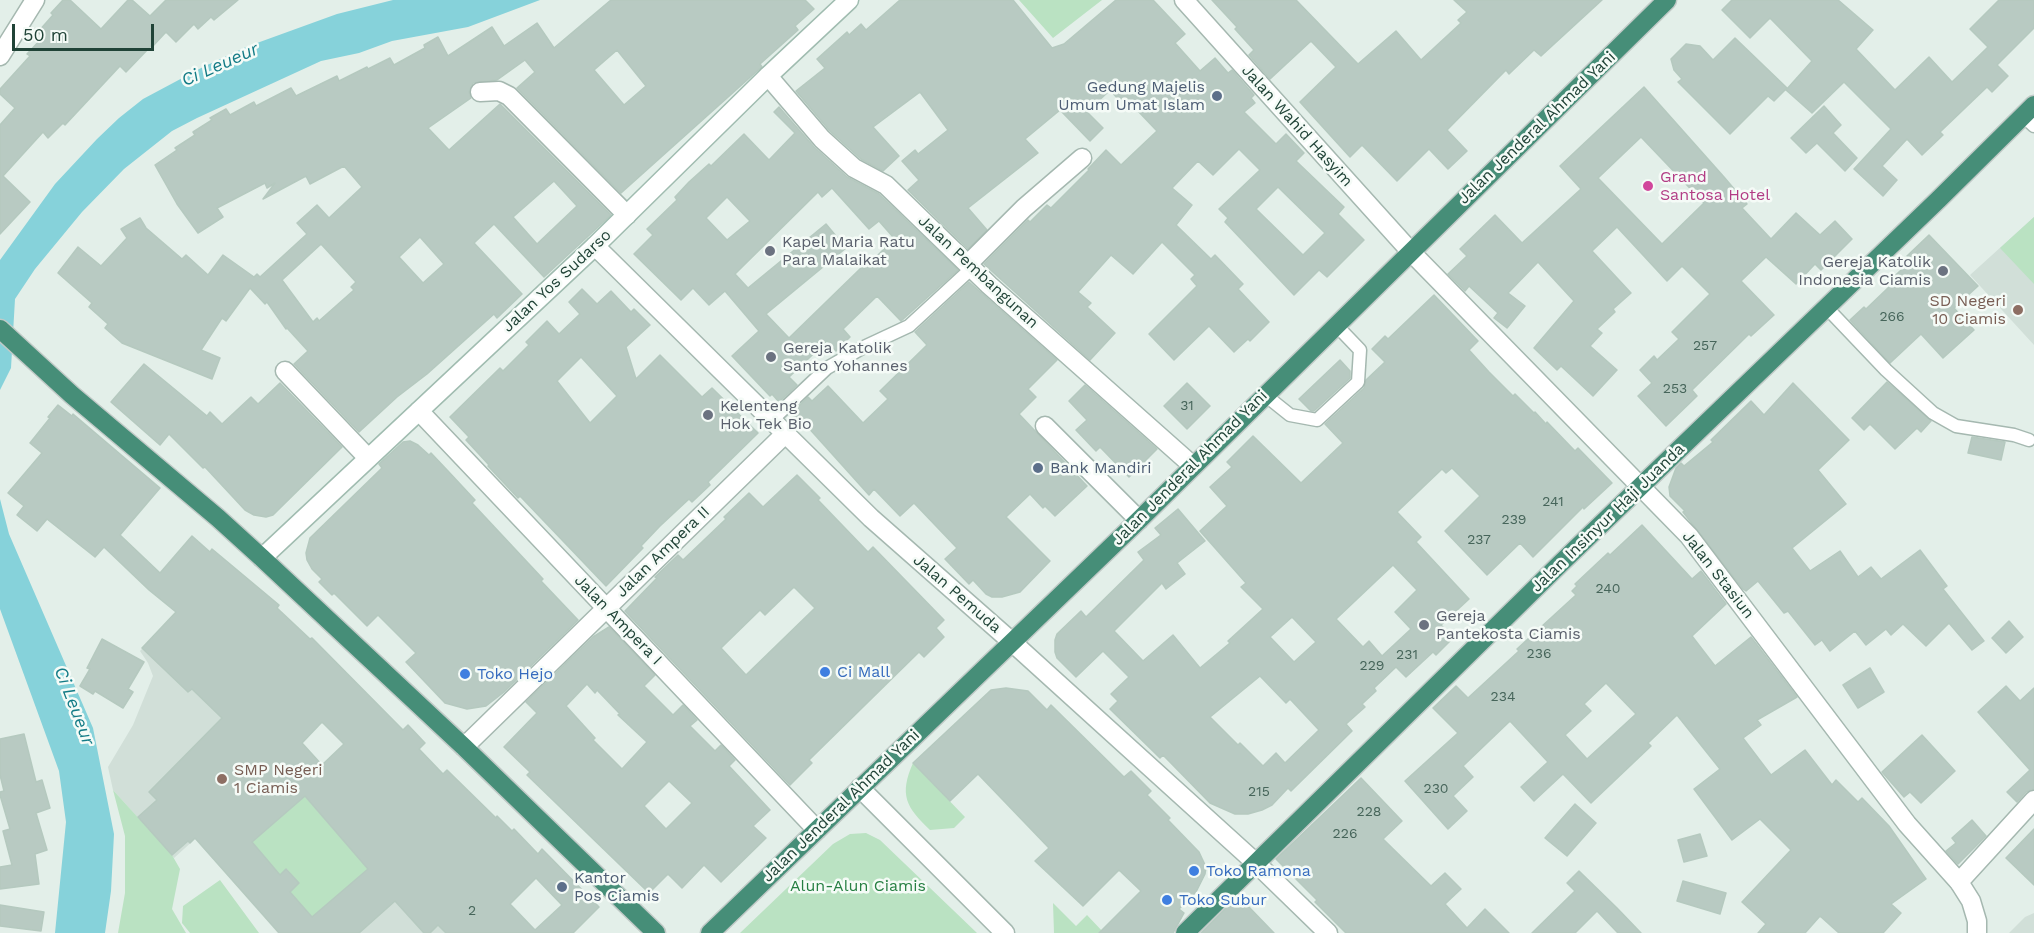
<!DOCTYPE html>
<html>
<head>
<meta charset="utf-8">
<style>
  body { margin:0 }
  #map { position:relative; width:2034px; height:933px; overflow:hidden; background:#e3efe9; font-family:"Work Sans",sans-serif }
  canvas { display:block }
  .scale { position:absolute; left:12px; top:24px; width:142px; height:27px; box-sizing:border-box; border:3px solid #204337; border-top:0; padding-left:8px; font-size:18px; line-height:21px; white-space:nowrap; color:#204337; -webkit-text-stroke:4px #f5fbf7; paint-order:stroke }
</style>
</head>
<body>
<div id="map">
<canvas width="2034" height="933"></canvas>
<div class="scale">50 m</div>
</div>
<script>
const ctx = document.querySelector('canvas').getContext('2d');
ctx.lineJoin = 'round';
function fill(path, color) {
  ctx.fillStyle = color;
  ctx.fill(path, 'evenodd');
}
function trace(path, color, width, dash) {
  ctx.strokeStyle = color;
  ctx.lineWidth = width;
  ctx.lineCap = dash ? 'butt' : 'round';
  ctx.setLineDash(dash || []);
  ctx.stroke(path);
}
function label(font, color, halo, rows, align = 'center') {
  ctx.font = font + ' "Work Sans",sans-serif';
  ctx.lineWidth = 5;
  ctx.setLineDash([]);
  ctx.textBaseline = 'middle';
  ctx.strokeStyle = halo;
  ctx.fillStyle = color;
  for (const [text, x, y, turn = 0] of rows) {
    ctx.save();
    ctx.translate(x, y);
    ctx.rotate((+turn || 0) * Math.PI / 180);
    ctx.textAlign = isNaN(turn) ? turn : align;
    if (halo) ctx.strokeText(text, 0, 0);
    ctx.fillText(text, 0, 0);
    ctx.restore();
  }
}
const built = new Path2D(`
  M2034,217V345L1970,275Z
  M167,622L469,933H279L195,839L174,858L113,790L108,767L133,725L153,676L148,663L140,651Z
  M2034,913V933H2009L2025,917Z`);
const green = new Path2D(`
  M1019,0H1102L1053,38Z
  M2034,217V284L2000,248Z
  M913,763L965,817L954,828L930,830C906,807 899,795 913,763Z
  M280,768L368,869L312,917L290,892L299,883L287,869L280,875L227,814ZM292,807L263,832L247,813Z
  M113,790L172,855L180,869L172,909L186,933H118L125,893V836Z
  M866,833L880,840L977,933H740L833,844L850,834Z
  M220,880L259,933H190L182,923L183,906Z
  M1053,903L1076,926L1087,915L1104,933H1054Z`);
const water = new Path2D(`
  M393,0H540L468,27L392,41L359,53L321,61L197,118L172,131L124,169L82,212L35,269L15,299L11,368L0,390V260L55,184L97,139L119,118L143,99L203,67L246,47L337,14Z
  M0,499L9,534L93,728L114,834L111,891L105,933H55L66,822L59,771L0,609Z`);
const building = new Path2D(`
  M63,0H70L101,29L128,0H132L150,16L166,0H238L214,20L211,17L198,29L194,24L176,42L166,32L152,47L151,46L126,72L120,66L65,125L63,123L48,138L43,132L3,176L30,202L0,234V125L15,108L0,94V89L30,56L27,54L43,37L38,32L53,15L51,13Z
  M611,0H805L814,9L795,26L798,30L760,64L762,67L756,72L621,193L517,88L535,72L525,60L497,80L473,83L469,92L471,98L428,128L449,150L500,104L611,215L544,277L494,224L474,243L522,294L497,318L494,314L427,374L397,397L359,432L294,364L308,351L287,328L286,329L267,302L265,304L250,288L226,321L222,318L201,350L220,358L212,379L122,343L105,328L108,324L89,307L92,303L58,273L78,247L101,266L127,238L121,229L140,218L146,228L182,259L186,255L208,275L223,255L254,277L257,274L260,277L307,234L297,223L317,205L329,218L362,187L344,166L310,184L306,176L263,199L275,183L267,188L265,183L217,208L223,217L198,233L177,204L155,165L177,150L175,148L195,135L193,132L212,120L210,118L226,109L230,115L254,102L256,106L291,88L296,96L337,76L339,81L367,67L368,69L390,58L394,65L425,48L424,45L438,37L448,56L492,27L504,46L537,23L554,48ZM617,50L646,86L624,105L594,70ZM554,181L577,206L537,244L513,217ZM420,237L444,264L423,283L399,257ZM321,244L356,282L351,287L354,290L319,321L317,318L313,322L282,280Z
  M900,0H1013L1052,48L1064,44L1116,0H1153L1185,34L1175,43L1200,71L1215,58L1228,73L1232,70L1254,95L1251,98L1255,103L1244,112L1276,144L1286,134L1304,153L1296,161L1344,207L1338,214L1364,240L1327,277L1319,270L1294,295L1225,222L1228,218L1219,209L1260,170L1239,149L1213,175L1198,161L1172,188L1192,205L1176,225L1211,259L1215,255L1243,284L1238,289L1269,322L1250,341L1248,339L1234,352L1209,326L1174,360L1149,334L1197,286L1191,279L1195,275L1162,242L1133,274L1111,255L1078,292L1091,303L1087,307L1115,333L1090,360L984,264L1028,220L1030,222L1047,205L1051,208L1089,170L1088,169L1106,150L1121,165L1157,131L1136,109L1134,111L1121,98L1119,100L1110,90L1087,112L1103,128L1090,141L1060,110L1025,139L1038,153L968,208L987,230L968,249L908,190L919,180L902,161L915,150L918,154L948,130L920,92L873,127L899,156L883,171L861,159L830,131L796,91L825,68L817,59L847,32L849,35L861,24L866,30ZM1278,187L1325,233L1303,255L1256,209Z
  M1212,0H1296L1358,64L1396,31L1421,60L1461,23L1458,20L1467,12L1454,0H1602L1541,56L1534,50L1509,74L1506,70L1447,130L1467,151L1448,169L1429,149L1397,181L1362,145L1350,157L1300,102L1336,67L1311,41L1270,79L1249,55L1254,50L1235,29L1237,27Z
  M1732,0H1838L1873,30L1856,49L1895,90L1929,57L1952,82L1988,47L1970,29L1999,0H2034V28L1997,65L2008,76L1992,92L1987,87L1940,132L1943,135L1922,155L1907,139L1882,166L1897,180L1883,196L1854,169L1891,129L1844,82L1812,113L1786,90L1812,61L1770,18L1750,38L1722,10Z
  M1735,38L1787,88L1774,101L1768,96L1730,134L1678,82L1682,79L1674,70L1671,59L1686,44L1700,46L1713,60Z
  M1644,87L1724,177L1747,204L1742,208L1771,239L1796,213L1820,235L1835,221L1852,239L1821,270L1815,264L1796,284L1766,257L1741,281L1774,315L1751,336L1749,334L1692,390L1697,396L1666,426L1638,396L1652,383L1640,370L1654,356L1657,360L1679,339L1672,332L1710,294L1682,266L1667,281L1617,227L1592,251L1631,293L1613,309L1615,312L1597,329L1602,333L1590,346L1617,370L1593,396L1561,366L1557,370L1534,348L1574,301L1538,262L1508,293L1525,306L1507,328L1494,318L1498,313L1469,286L1465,291L1448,274L1467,256L1460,249L1495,215L1522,243L1581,189L1560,166ZM1641,137L1704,203L1662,244L1598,178Z
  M1824,106L1841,125L1833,133L1857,158L1845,171L1817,143L1806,153L1791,138Z
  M779,107L814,147L847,177L879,194L958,270L901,321L877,296L843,329L850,337L836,351L827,341L789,377L797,385L779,402L772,394L770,396L732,356L759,331L725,291L709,305L693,288L681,300L634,254L653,235L647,229L677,200L675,197L689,182L709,164L711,166L744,134L769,160L795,133L774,112ZM832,188L869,229L879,221L893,237L883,246L885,248L864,269L862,267L789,338L766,314L846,248L826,224L748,288L735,274L818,192L822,197ZM727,197L750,221L727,240L706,218Z
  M1929,235L1978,286L1954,308L1974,330L1943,358L1921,334L1890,363L1850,320L1864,307L1866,309L1890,286L1887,283L1912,260L1907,256Z
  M969,282L1057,360L1028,389L1036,397L1019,414L1087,486L1055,516L1045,506L1043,508L1030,494L1006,517L1050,561L1020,592L1002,597H992L986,594L973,580L969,584L945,559L957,548L914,503L900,516L874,489L869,495L806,425L804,427L791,414L808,397L812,401L828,386L863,423L888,399L880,391L927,345L915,332Z
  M582,289L597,304L611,291L631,312L634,309L650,325L626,347L636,379L660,355L702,397L712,388L758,433L708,482L710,485L692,502L689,499L660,526L641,546L643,548L606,586L520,496L518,498L488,466L489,465L466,440L469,437L450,417L500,368L503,371L529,345L526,342L547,321L559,334L580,314L569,302ZM581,357L617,396L590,423L557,381Z
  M1434,295L1478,341L1469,350L1489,372L1513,396L1515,394L1534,413L1535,412L1546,424L1547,422L1575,451L1578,448L1612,483L1584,509L1583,507L1533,557L1520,543L1487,575L1445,531L1480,496L1452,468L1446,473L1442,469L1397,512L1421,537L1416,542L1469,599L1441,625L1453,638L1436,655L1433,652L1406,677L1396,667L1374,688L1376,691L1362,704L1365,707L1346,724L1352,731L1291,791L1288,788L1272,805L1262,810L1248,814H1235L1210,803L1163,755L1160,758L1110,709L1118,701L1111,694L1129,677L1103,651L1076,677L1057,658L1055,652V640L1057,634L1081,611L1086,617L1144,560L1138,552L1161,535L1155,528L1178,509L1205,541L1177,563L1185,574L1166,589L1162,583L1114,631L1143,661L1173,635L1200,668L1230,643L1228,641L1263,609L1241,587L1246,583L1200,531L1227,506L1210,487L1232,467L1227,462L1253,436L1301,483L1343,443L1325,424L1364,388L1366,380L1385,362L1372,349L1385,336L1388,339ZM1393,565L1417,590L1395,612L1411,629L1382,656L1369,641L1363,647L1336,619ZM1292,617L1316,642L1294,662L1270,637ZM1260,676L1286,703L1290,699L1319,730L1285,763L1276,753L1263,766L1240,743L1238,745L1210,717Z
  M1340,360L1350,371V378L1314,411H1311L1299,399Z
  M144,364L207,416L210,412L222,424L251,397L258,404L280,383L342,447L273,515L266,517L254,515L245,510L205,467L203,468L169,434L160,445L111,402Z
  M1887,382L1931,421L1921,432L1917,428L1895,449L1870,424L1864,430L1852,418Z
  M1187,383L1210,406L1187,429L1164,406Z
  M1793,383L1849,440L1818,470L1846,504L1792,548L1810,571L1840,551L1858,577L1871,567L1881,579L1920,550L1947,586L1943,589L1984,641L1972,650L1949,623L1926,646L1903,624L1891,635L1886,629L1866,645L1855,631L1830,651L1822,640L1815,645L1788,611L1784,613L1758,581L1746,591L1743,589L1683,512L1685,511L1670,496L1669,487L1676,468L1681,463L1684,466L1713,442L1711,440L1751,401L1764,415Z
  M1085,385L1157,449L1129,477L1100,447L1096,451L1076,430L1087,420L1069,401Z
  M58,405L72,416L73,414L160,488L120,535L160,573L192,536L210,552L212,549L279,605L277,608L310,639L312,638L403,730L408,725L425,743L419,749L443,774L447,770L496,818L497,816L512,831L514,829L538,854L542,849L599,907L573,933H446L438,925L430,933H424L395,901L359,933H279L195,838L190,843L188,841L172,855L138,817L157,800L149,792L222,718L192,689L188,692L142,648L176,612L149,590L104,547L95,557L47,519L37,531L17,515L24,506L8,493L42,453L30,443L50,418L48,417ZM322,722L344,744L322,765L302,743ZM305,796L368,869L312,917L290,892L299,883L286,869L280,875L252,842ZM536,878L562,905L535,930L510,904Z
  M1972,437L2005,442L2001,460L1968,453Z
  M410,441L418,445L429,455L431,453L448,471L475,500L472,503L543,579L541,581L578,620L504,692L486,706L467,709L445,703L406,662L416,653L378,615L367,626L334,593L332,595L319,582L322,579L312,569L307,560L306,553L310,538L382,468L379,464L403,442Z
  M797,475L820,498L818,500L868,552L873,547L944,620L936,628L944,637L924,657L919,652L809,760L812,763L790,785L625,611L657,578L655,577L678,555L683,560L726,519L724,517L749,493L763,507ZM794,587L815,608L746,675L721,648L760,610L765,615Z
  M1642,525L1692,579L1701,571L1726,604L1692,636L1715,666L1751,637L1797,697L1757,720L1761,725L1743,738L1771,775L1805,750L1832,785L1836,780L1858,802L1862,798L1889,826L1926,879L1891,904L1901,913L1883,933H1839L1820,916L1805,933H1758L1766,924L1742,902L1791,850L1760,819L1732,840L1694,789L1720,769L1677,715L1648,743L1651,746L1591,803L1563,774L1534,801L1521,787L1548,762L1510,721L1463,766L1473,777L1453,796L1467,811L1448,829L1405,781L1458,733L1433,708L1456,686L1468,698L1519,651L1517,649L1576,595L1572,591L1577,586L1575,584L1608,553L1610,555ZM1606,683L1636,714L1587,759L1565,735L1591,711L1584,704Z
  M2009,621L2023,637L2006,653L1992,638Z
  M609,627L655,675L644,686L673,715L683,705L697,720L690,726L715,751L721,745L735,760L729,766L770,810L753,826L766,838L721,882L704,865L682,888L668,874L649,893L527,775L530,772L504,747L537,713L526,702L593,637ZM587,684L595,693L597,690L620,714L618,715L647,742L622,769L593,740L595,738L566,706ZM669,781L692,803L666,829L644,806Z
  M102,639L144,662L128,689L133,692L123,708L95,691L93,694L80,686L90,669L87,668Z
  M1870,668L1884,692L1858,708L1843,685Z
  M2006,686L2020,701L2034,688V789L2026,792L2017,802L2007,792L2030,770L1978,712Z
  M1006,688L1028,691L1047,710L1051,705L1124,777L1131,771L1151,791L1147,795L1170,818L1168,820L1199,852L1206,867L1205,874L1196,892L1179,909L1184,913L1173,933H1099L1141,891L1119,870L1083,906L1035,861L1049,848L978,774L950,801L913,763L991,690Z
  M24,734L36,782L42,780L50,808L36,813L47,850L35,854L39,884L0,889V867L12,865L3,831L10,829L0,795V792L4,791L0,775V739Z
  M1922,735L1955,771L1921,803L1910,792L1904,797L1882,772Z
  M1361,778L1402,821L1383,839L1431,886L1445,873L1461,889L1445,904L1467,928L1485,909L1509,933H1346L1315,902L1317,900L1276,859Z
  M1575,804L1596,823L1567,856L1545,838Z
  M1972,820L1986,836L1958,864L1946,851L1956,843L1952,838Z
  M2034,829V885L2006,858Z
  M1700,834L1707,856L1684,862L1678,840Z
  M1579,871L1617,908L1641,933H1618L1597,911L1575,933H1532L1575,891L1567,883Z
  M1683,881L1726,893L1720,914L1677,901Z
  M1234,900L1243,909L1247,905L1274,933H1201Z
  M0,905L44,912L41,931L0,926Z`);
const service = new Path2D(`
  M2023,116L2034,126
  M1826,307L1886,370L1933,413L1956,426L2014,435L2029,440
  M1265,395L1290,415L1317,420L1358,382L1360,350L1336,325
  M772,420L827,368L864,347L909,326L972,268`);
const minor = new Path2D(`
  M0,56L35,0
  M768,76L822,139L854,168L886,185L989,285L1193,466
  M480,92L499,91L509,96L627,215
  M968,264L1024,208L1082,158
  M285,371L368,458
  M419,411L817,830
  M1045,426L1139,520
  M464,747L785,434
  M860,788L1005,933
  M1959,882L2034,800`);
const tertiary = new Path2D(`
  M1184,0L1411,252L1689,536L1907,824L1959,882L1971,901L1977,921V933
  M595,246L871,518L1012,642L1257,864L1328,933`);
const secondary = new Path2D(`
  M262,558L595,246L768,76L849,0`);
const trunk = new Path2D(`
  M0,329L72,395L218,518L262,558L464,747L656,933
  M710,933L1139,520L1667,0
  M1185,933L1560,564L1939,199L2034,105`);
const markers = [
  [1217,96,6,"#5c6f8a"],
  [1648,186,6,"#d1479c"],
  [770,251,6,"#6b7280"],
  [1943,271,6,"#6b7280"],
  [2018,310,6,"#8d6e63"],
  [771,357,6,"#6b7280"],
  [708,415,6,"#6b7280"],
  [1038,468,6,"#5c6f8a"],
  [1424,625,6,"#6b7280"],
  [825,672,6,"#3f7fe0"],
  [465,674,6,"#3f7fe0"],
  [222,779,6,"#8d6e63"],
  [1194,871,6,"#3f7fe0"],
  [562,887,6,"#5c6f8a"],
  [1167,900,6,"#3f7fe0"]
];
const numberNames = [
  ["266",1892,317],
  ["257",1705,346],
  ["253",1675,389],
  ["31",1187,406],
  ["241",1553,502],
  ["239",1514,520],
  ["237",1479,540],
  ["240",1608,589],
  ["236",1539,654],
  ["231",1407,655],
  ["229",1372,666],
  ["234",1503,697],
  ["230",1436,789],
  ["215",1259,792],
  ["228",1369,812],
  ["226",1345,834],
  ["2",472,911]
];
const serviceNames = [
  ["Gedung Majelis",1205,87,"right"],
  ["Umum Umat Islam",1205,105,"right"],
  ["Bank Mandiri",1050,468],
  ["Kantor",574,878],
  ["Pos Ciamis",574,896]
];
const streetNames = [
  ["Jalan Wahid Hasyim",1297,126,48],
  ["Jalan Jenderal Ahmad Yani",1537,128,-44],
  ["Jalan Pembangunan",978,272,43],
  ["Jalan Yos Sudarso",557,281,-43],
  ["Jalan Jenderal Ahmad Yani",1190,468,-45],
  ["Jalan Insinyur Haji Juanda",1608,518,-44],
  ["Jalan Ampera II",663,552,-44],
  ["Jalan Stasiun",1718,575,52],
  ["Jalan Pemuda",957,594,41],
  ["Jalan Ampera I",618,620,46],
  ["Jalan Jenderal Ahmad Yani",841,806,-44]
];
const hotelNames = [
  ["Grand",1660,177],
  ["Santosa Hotel",1660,195]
];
const worshipNames = [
  ["Kapel Maria Ratu",782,242],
  ["Para Malaikat",782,260],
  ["Gereja Katolik",1931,262,"right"],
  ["Indonesia Ciamis",1931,280,"right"],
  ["Gereja Katolik",783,348],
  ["Santo Yohannes",783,366],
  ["Kelenteng",720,406],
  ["Hok Tek Bio",720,424],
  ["Gereja",1436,616],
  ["Pantekosta Ciamis",1436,634]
];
const educationNames = [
  ["SD Negeri",2006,301],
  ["10 Ciamis",2006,319],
  ["SMP Negeri",234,770,"left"],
  ["1 Ciamis",234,788,"left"]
];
const shopNames = [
  ["Ci Mall",837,672],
  ["Toko Hejo",477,674],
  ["Toko Ramona",1206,871],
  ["Toko Subur",1179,900]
];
const parkNames = [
  ["Alun-Alun Ciamis",858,886]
];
const waterNames = [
  ["Ci Leueur",220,65,-24],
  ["Ci Leueur",74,706,69]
];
fill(built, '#d1dfd8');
fill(green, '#bae2c2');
fill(water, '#86d2da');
fill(building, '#b8cac2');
trace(building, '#b5c9bf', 1.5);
trace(service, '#a5b8b0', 15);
trace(minor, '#a5b8b0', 21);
trace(tertiary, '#a5b8b0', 21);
trace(secondary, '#a0bcb0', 21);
trace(trunk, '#c1cac7', 21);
trace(service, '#fff', 12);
trace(minor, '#fff', 18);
trace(tertiary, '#fff', 18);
trace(secondary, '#fff', 18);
trace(trunk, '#468e78', 18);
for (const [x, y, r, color] of markers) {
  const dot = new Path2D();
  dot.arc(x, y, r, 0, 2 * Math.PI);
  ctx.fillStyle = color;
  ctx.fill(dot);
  trace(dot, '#f5fbf7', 2);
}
label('14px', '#46655a', null, numberNames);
label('16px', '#4e5e75', '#f5fbf7', serviceNames, 'left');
label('16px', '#204337', '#f5fbf7', streetNames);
label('16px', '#b23c85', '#f5fbf7', hotelNames, 'left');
label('16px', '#5b616d', '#f5fbf7', worshipNames, 'left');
label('16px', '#785e54', '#f5fbf7', educationNames, 'right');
label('16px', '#366cbe', '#f5fbf7', shopNames, 'left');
label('16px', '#267f42', '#f5fbf7', parkNames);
label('italic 18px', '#137b86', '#f5fbf7', waterNames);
</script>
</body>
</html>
